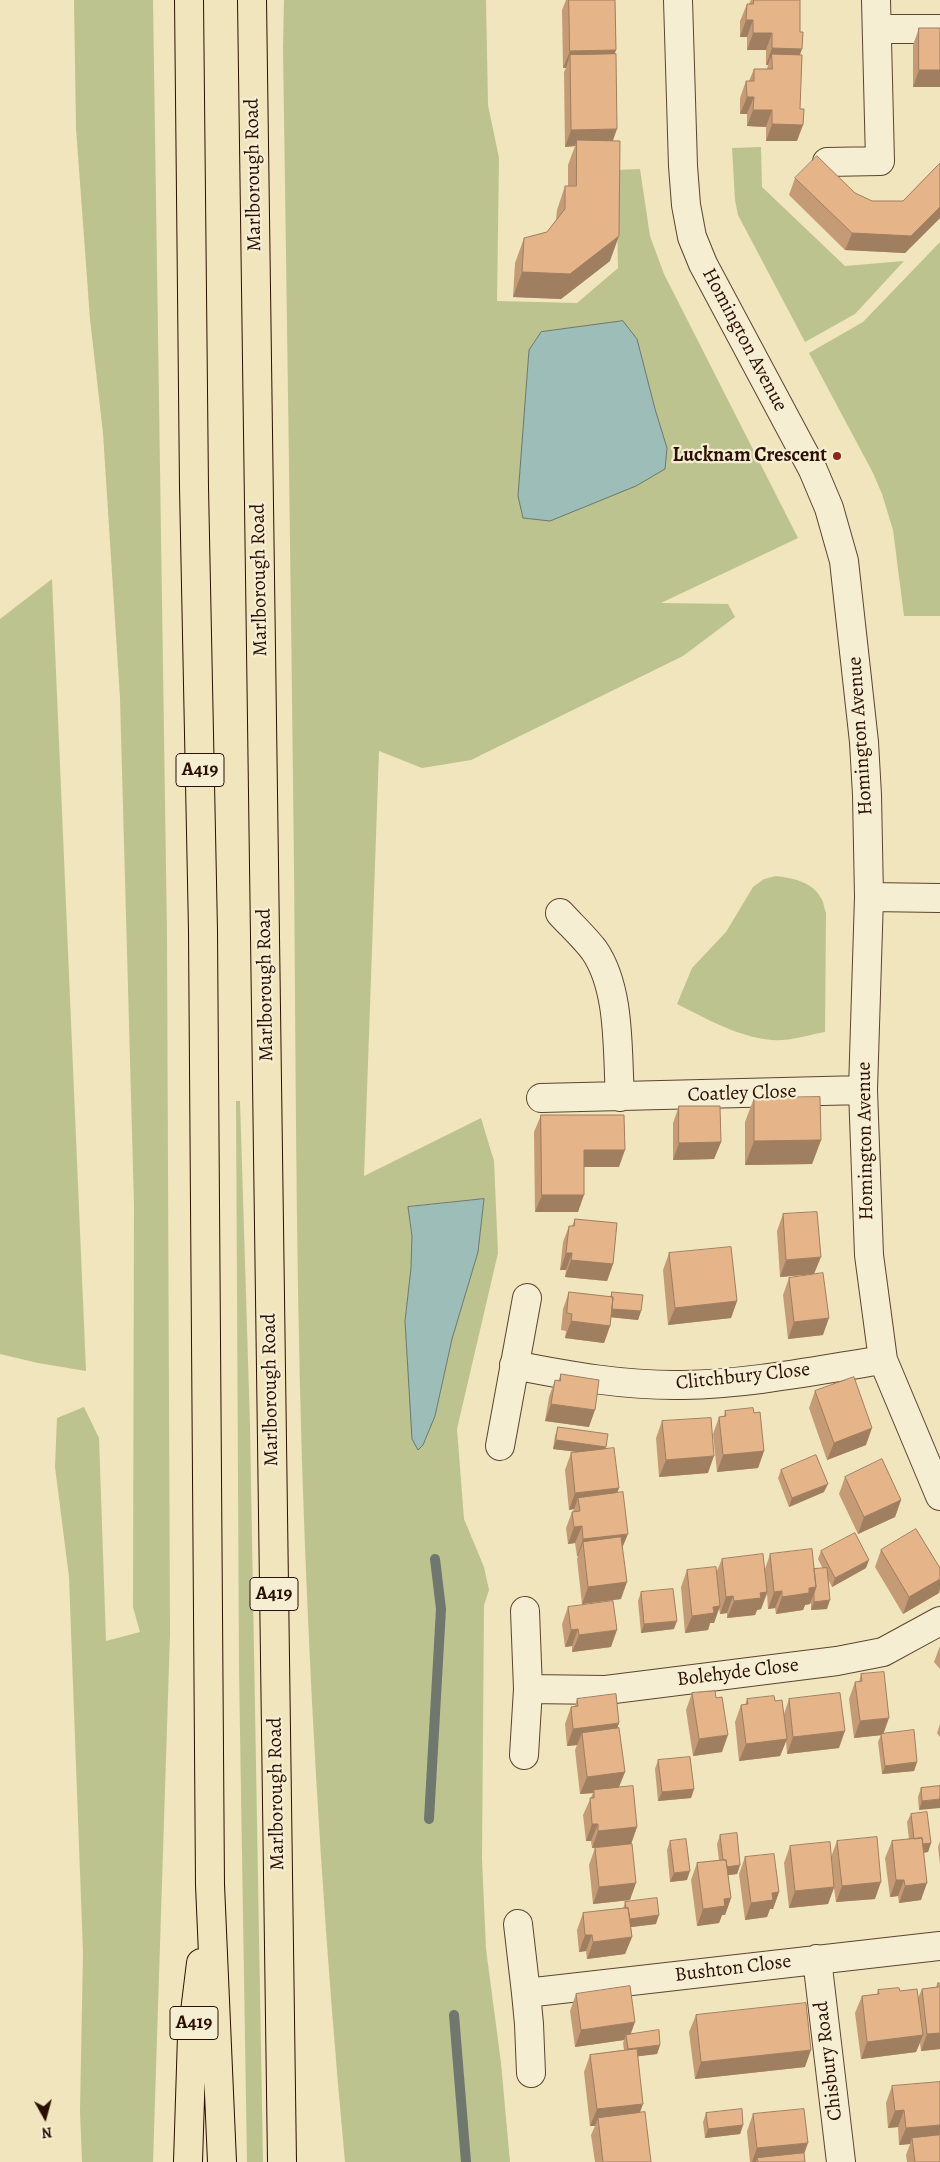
<!DOCTYPE html>
<html>
<head>
<meta charset="utf-8">
<style>
  body { margin:0 }
  #map { position:relative; width:940px; height:2162px; overflow:hidden; background:#f0e5bc; font-family:Alegreya,serif }
  canvas { display:block }
  .north { position:absolute; left:20px; top:2092px; width:50px; height:50px; -webkit-text-stroke:4px #f5eed3; paint-order:stroke; rotate:173deg; font-size:14px; font-weight:700; line-height:20px; text-align:center; color:#2b0f00 }
  .north::after { content:''; display:block; margin:auto; width:18px; height:22px; background:#2b0f00; clip-path:polygon(50% 0,100% 100%,50% 72%,0 100%) }
</style>
</head>
<body>
<div id="map">
<canvas width="940" height="2162"></canvas>
<div class="north">N</div>
</div>
<script>
const ctx = document.querySelector('canvas').getContext('2d');
ctx.lineJoin = 'round';
function fill(path, color) {
  ctx.fillStyle = color;
  ctx.fill(path, 'evenodd');
}
function trace(path, color, width, dash) {
  ctx.strokeStyle = color;
  ctx.lineWidth = width;
  ctx.lineCap = dash ? 'butt' : 'round';
  ctx.setLineDash(dash || []);
  ctx.stroke(path);
}
function label(font, color, halo, rows, align = 'center') {
  ctx.font = font + ' Alegreya,serif';
  ctx.lineWidth = 4.5;
  ctx.setLineDash([]);
  ctx.textBaseline = 'middle';
  ctx.strokeStyle = halo;
  ctx.fillStyle = color;
  for (const [text, x, y, turn = 0] of rows) {
    ctx.save();
    ctx.translate(x, y);
    ctx.rotate((+turn || 0) * Math.PI / 180);
    ctx.textAlign = isNaN(turn) ? turn : align;
    if (halo) ctx.strokeText(text, 0, 0);
    ctx.fillText(text, 0, 0);
    ctx.restore();
  }
}
const green = new Path2D(`
  M74,0H153L167,935L170,1634L153,2162H82L80,2111L83,1953L69,1577L55,1467L57,1418L84,1407L99,1438L106,1641L140,1632L133,1607L134,1205L120,698L103,433L90,319L76,128Z
  M284,0H486L488,105L499,158L497,301L577,303L618,268L616,170L640,169L650,236L664,274L798,538L661,603L728,604L735,617L683,656L471,760L422,768L379,751L364,1176L481,1118L494,1161L498,1253L457,1429L464,1519L484,1567L489,1590L484,1605L482,1859L486,1949L501,2063L510,2162H345C326,1957 313,1752 305,1547C296,1320 296,1093 294,866C291,593 287,320 283,48ZM484,1199L478,1252L452,1339L435,1416L411,1403L405,1321L411,1268L412,1236L408,1207Z
  M761,147L762,187L845,266L904,261L855,314L805,342L738,215L735,200L732,148Z
  M940,242V616H904L893,530L882,494L873,473L809,353L863,322Z
  M52,579L86,1371L38,1363L0,1354V619Z
  M776,876C792,878 813,882 821,898C824,902 824,909 826,913L825,1032C811,1034 798,1039 783,1040C747,1042 709,1020 677,1004L692,968L726,932L753,887L764,879Z
  M236,1101H240L250,1425L263,2162H247L239,1669Z`);
const water = new Path2D(`
  M623,321L637,339L655,409L667,448L665,469L636,486L550,521L523,518L518,496L529,350L541,332Z
  M484,1199L478,1252L452,1339L435,1416L423,1445L418,1450L412,1439L405,1321L411,1268L412,1236L408,1207Z`);
const stream = new Path2D(`
  M429,1819L441,1609L435,1559
  M454,2015L466,2162`);
const minor = new Path2D(`
  M678,0L683,166L686,205L692,237L703,264L813,470L829,508L844,561L864,742L867,795L869,897L863,1090L869,1255L883,1360L940,1496
  M877,29H940
  M827,162L880,161L876,0
  M869,897L940,898
  M560,913C571,925 584,937 594,950C621,989 617,1051 620,1097
  M541,1098L863,1090
  M514,1365C569,1376 626,1386 683,1385C750,1384 817,1370 883,1360
  M500,1446L527,1298
  M528,1689L606,1690L837,1661L883,1652L940,1621
  M524,1755L528,1689L525,1611
  M518,1924L526,1993L940,1946
  M817,1959L841,2162
  M526,1993L529,2024L531,2073`);
const highway = new Path2D(`
  M189,0L194,487L203,931L210,1885L222,2162
  M252,0L282,2162
  M188,2162L192,2036L201,1963`);
const wall = new Path2D(`
  M566,0H615L616,50L614,55L613,141L610,261L561,299L513,297L515,263L524,238L547,232L556,220L557,210L565,186H568V165L575,146L565,147L564,72L566,68H563L562,10Z
  M751,0H800V55L797,141H766V127L747,126V114H740V98L746,81H749L754,69H767L768,65H766V50H747V37H740V21L747,4H749Z
  M919,28H940V87H913V45Z
  M940,163V218L905,253L845,250L789,195L795,178L855,193L872,201H903Z
  M754,1098L821,1140L812,1164L745,1165V1122Z
  M679,1106L721,1142L714,1159L673,1160V1123Z
  M541,1115L619,1167H584L578,1212H535L534,1132Z
  M783,1214L814,1274L780,1277L777,1231Z
  M575,1219L613,1264L607,1281L565,1277L566,1270H560L563,1242L569,1226H572Z
  M669,1253L737,1301L731,1318L668,1325L663,1270Z
  M789,1278L823,1335L788,1339L783,1295Z
  M569,1292L610,1297L612,1292L641,1311L638,1320L611,1317L610,1326L604,1343L565,1338L566,1331L561,1330L563,1309Z
  M561,1374L589,1427L545,1421L549,1397L555,1380L558,1381Z
  M815,1391L866,1445L827,1460L809,1408Z
  M725,1411L754,1413L764,1451L758,1468L717,1472L713,1434L719,1417L724,1416Z
  M662,1421L708,1473L659,1477L656,1438Z
  M558,1427L606,1449L619,1488L617,1493L623,1547L621,1599L582,1604L577,1559L578,1556H577L575,1543L568,1544L566,1528L572,1512L573,1511L574,1509L569,1510L565,1470L571,1453L577,1452L553,1449L555,1436Z
  M781,1470L824,1492L789,1507L778,1478Z
  M845,1477L901,1500L895,1517L858,1534L839,1494Z
  M881,1550L939,1593L903,1614L875,1567Z
  M821,1551L866,1568L832,1587L828,1579L827,1609L811,1610V1602L810,1604L805,1605L803,1610L776,1614L775,1608L768,1609L767,1594L761,1609L757,1610L755,1615L727,1618V1613L720,1614L719,1608L714,1623H710L708,1630L685,1633L681,1587L687,1570L716,1573L722,1559L765,1569L770,1554L814,1569H823L818,1559Z
  M641,1592L674,1629L641,1633L638,1601Z
  M568,1607L611,1647L572,1652V1646L565,1647L562,1624Z
  M940,1646V1669L934,1662Z
  M861,1674L883,1734L917,1762L914,1771L882,1774L878,1742L881,1735L854,1738L849,1699L855,1682H859Z
  M692,1693L722,1752L693,1756L686,1710Z
  M577,1699L619,1723L617,1728L625,1772L619,1787L637,1827L631,1844L630,1900L593,1904L589,1865L595,1848L623,1845L592,1848L591,1841H586L583,1815L593,1793L580,1794L575,1750L577,1745L567,1746L565,1724L571,1707L575,1706Z
  M747,1699L775,1701L784,1714L789,1699L839,1748L787,1754L786,1741L780,1756L739,1761L735,1722L741,1705H745Z
  M940,1724V1737L937,1733Z
  M658,1760L694,1789L691,1798L658,1801L655,1769Z
  M940,1786L919,1810L918,1797L921,1788Z
  M911,1814L931,1843L928,1852L923,1853L921,1900L899,1903L898,1896L890,1897L885,1858L892,1841L909,1839L907,1822Z
  M720,1835L740,1865L737,1874L728,1875L731,1898L725,1915H722L719,1923L697,1926L691,1880L697,1863L719,1860L717,1844Z
  M670,1841L687,1880L670,1882L667,1850Z
  M837,1841L875,1899L836,1902L834,1888L828,1904L789,1908L784,1863L790,1846L831,1857Z
  M940,1841V1864L938,1847Z
  M745,1857L779,1892L773,1909H770L767,1917L745,1920L739,1874Z
  M625,1902L656,1924L631,1927L632,1937L625,1954L587,1959L586,1951L579,1952L577,1930L583,1913L623,1909Z
  M938,1983H940V2049L921,2051L920,2043L916,2052L861,2059L855,2013L862,1996L877,1994L878,1990L900,1991L918,1998L922,1989L936,1987Z
  M576,1994L631,2034L660,2045L657,2054L638,2056L640,2113L651,2162H595L591,2135L595,2126H590L584,2072L590,2055L624,2050L623,2043L624,2040L575,2047L570,2011Z
  M696,2015L805,2067L695,2079L689,2032Z
  M892,2086L940,2162H907L906,2155L910,2144L899,2145L898,2127L888,2128L886,2103Z
  M706,2113L743,2125L740,2134L705,2138L703,2122Z
  M753,2114L804,2153L805,2162H750L747,2131Z`);
const shadedWall = new Path2D(`
  M746,20H753L747,37H740Z
  M753,33H772L766,50H747Z
  M772,48L802,49L796,66L772,54L768,65H766Z
  M616,50L609,67L570,55L566,68H563L570,51Z
  M919,70H940V87H913Z
  M747,97H754L747,114H740Z
  M753,110H772L766,127L747,126Z
  M772,124L803,125L797,141H766Z
  M617,129L611,146L577,140L575,146L565,147L571,130Z
  M940,207V218L905,253L845,250L852,233Z
  M619,236L610,261L561,299L513,297L522,272Z
  M821,1140L812,1164L745,1165L754,1141Z
  M721,1142L714,1159L673,1160L679,1143Z
  M584,1150H625L619,1167H578Z
  M542,1195H584L578,1212H535Z
  M566,1253H572L566,1270H560Z
  M821,1257L814,1274L780,1277L786,1260Z
  M571,1260L613,1264L607,1281L565,1277Z
  M737,1301L731,1318L668,1325L675,1308Z
  M611,1308L641,1311L638,1320L608,1317Z
  M829,1318L823,1335L788,1339L794,1322Z
  M571,1321L610,1326L604,1343L565,1338Z
  M551,1404L595,1410L589,1427L545,1421Z
  M872,1428L866,1445L827,1460L834,1443Z
  M556,1440L606,1447L603,1455L553,1449Z
  M764,1451L758,1468L717,1472L723,1455Z
  M714,1456L708,1473L659,1477L666,1460Z
  M828,1484L824,1492L789,1507L792,1498Z
  M619,1488L612,1505L578,1498L574,1509L569,1510L575,1493Z
  M901,1500L895,1517L858,1534L864,1517Z
  M582,1526L575,1543L568,1544L574,1527Z
  M628,1534L621,1551L583,1542L578,1556H577L583,1539Z
  M869,1560L866,1568L832,1587L835,1578Z
  M940,1579V1589L939,1593L903,1614L909,1597Z
  M627,1582L621,1599L582,1604L588,1587Z
  M816,1587L810,1604L805,1605L803,1610L776,1614L782,1597L809,1588Z
  M782,1591L775,1608L768,1609L774,1592Z
  M767,1592L761,1609L757,1610L755,1615L727,1618L734,1601L760,1593Z
  M733,1596L727,1613L720,1614L726,1597Z
  M830,1600L827,1609L811,1610L814,1602Z
  M720,1606L714,1623H710L708,1630L685,1633L692,1616L713,1607Z
  M677,1621L674,1629L641,1633L644,1624Z
  M578,1629L572,1646L565,1647L571,1630Z
  M617,1630L611,1647L572,1652L579,1635Z
  M889,1718L883,1735L854,1738L860,1721Z
  M619,1723L613,1740L582,1733L577,1745L567,1746L573,1729Z
  M845,1731L839,1748L787,1754L793,1737Z
  M728,1735L722,1752L693,1756L699,1739Z
  M787,1739L780,1756L739,1761L746,1744Z
  M917,1762L914,1771L882,1774L885,1766Z
  M625,1772L618,1789L594,1790L593,1793L580,1794L587,1777Z
  M694,1789L691,1798L658,1801L662,1792Z
  M940,1799V1808L919,1810L922,1801Z
  M592,1824H598L591,1841H586Z
  M637,1827L631,1844L592,1848L598,1831Z
  M931,1843L928,1852L911,1854L914,1845Z
  M740,1865L737,1874L721,1876L724,1867Z
  M690,1871L687,1880L670,1882L674,1873Z
  M896,1880H904L898,1896L890,1897Z
  M881,1882L875,1899L836,1902L842,1886Z
  M636,1883L630,1900L593,1904L599,1887Z
  M927,1883L921,1900L899,1903L905,1886Z
  M834,1887L828,1904L789,1908L795,1891Z
  M779,1892L773,1909H770L767,1917L745,1920L751,1903L772,1893Z
  M731,1898L725,1915H722L719,1923L697,1926L703,1909L724,1899Z
  M659,1915L656,1924L624,1928L627,1919Z
  M585,1935H592L586,1951L579,1952Z
  M632,1937L625,1954L587,1959L593,1942Z
  M635,2022L629,2039L626,2035L624,2040L575,2047L581,2030Z
  M940,2033V2049L921,2051L927,2034Z
  M923,2035L916,2052L861,2059L867,2042Z
  M660,2045L657,2054L625,2058L628,2049Z
  M811,2050L805,2067L695,2079L701,2062Z
  M643,2104L637,2121L598,2118L595,2126H590L597,2109Z
  M904,2110L898,2127L888,2128L895,2111Z
  M743,2125L740,2134L705,2138L708,2129Z
  M940,2125V2141L912,2138L910,2144L899,2145L906,2128Z
  M808,2143L802,2160L757,2158L756,2162H752L757,2148Z`);
const building = new Path2D(`
  M569,0H615L616,50L570,51Z
  M754,0H800V32H803L802,49L772,48V33H753V20H746L747,4H753Z
  M919,28H940V70H919Z
  M616,54L617,129L571,130L570,55Z
  M772,54L802,55L800,109H804L803,125L772,124V110H753L754,97H747L746,81H754V69H772Z
  M577,140L620,141L619,236L570,274L522,272L524,238L547,232L565,209V186H576Z
  M817,156L855,193L872,201H903L940,163V207L911,236L852,233L795,178Z
  M820,1097L821,1140L754,1141V1098Z
  M679,1106H720L721,1142L679,1143Z
  M541,1115H624L625,1150H584V1195H542Z
  M817,1212L821,1257L786,1260L783,1214Z
  M575,1219L617,1223L613,1264L571,1260L572,1253H566L569,1226H574Z
  M731,1247L737,1301L675,1308L669,1253Z
  M823,1273L829,1318L794,1322L789,1278Z
  M569,1292L613,1297L610,1326L571,1321L572,1314L567,1313Z
  M612,1292L643,1295L641,1311L612,1309L613,1297H612Z
  M561,1374L599,1380L595,1410L551,1404L555,1380L560,1381Z
  M854,1377L872,1428L834,1443L815,1391Z
  M753,1408L754,1413L760,1412L764,1451L723,1455L719,1417L726,1416L725,1411Z
  M711,1418L714,1456L666,1460L662,1421Z
  M558,1427L608,1434L606,1447L556,1440Z
  M614,1448L619,1488L575,1493L571,1453Z
  M816,1455L828,1484L792,1498L781,1470Z
  M882,1459L901,1500L864,1517L845,1477Z
  M623,1492L628,1534L583,1539L582,1526L574,1527L572,1512L580,1511L578,1498Z
  M916,1529L940,1568V1579L909,1597L881,1550Z
  M855,1533L869,1560L835,1578L821,1551Z
  M621,1537L627,1582L588,1587L583,1542Z
  M812,1549L816,1587L809,1588V1593L782,1597V1591L774,1592L770,1554Z
  M763,1554L767,1592L760,1593L761,1598L734,1601L733,1596L726,1597L722,1559Z
  M716,1567L720,1606L713,1607L714,1613L692,1616L687,1570Z
  M827,1568L830,1600L814,1602V1593L816,1587L814,1569Z
  M673,1589L677,1621L644,1624L641,1592Z
  M613,1601L617,1630L579,1635L578,1629L571,1630L568,1607Z
  M884,1672L889,1718L860,1721L855,1682L862,1681L861,1674Z
  M715,1691L716,1698L722,1697L728,1735L699,1739L692,1693Z
  M840,1693L845,1731L793,1737L789,1699Z
  M616,1694L619,1723L573,1729L571,1707L578,1706L577,1699Z
  M774,1696L775,1701L782,1700L787,1739L746,1744L741,1705L748,1704L747,1699Z
  M619,1728L625,1772L587,1777L582,1733Z
  M914,1730L917,1762L885,1766L881,1734Z
  M690,1757L694,1789L662,1792L658,1760Z
  M633,1786L637,1827L598,1831V1824H592L590,1798H594V1790Z
  M940,1786V1799L922,1801L921,1788Z
  M927,1812L931,1843L923,1844L922,1838L914,1839L911,1814Z
  M737,1833L740,1865L727,1867L726,1860H723L720,1835Z
  M877,1837L881,1882L842,1886L837,1841Z
  M922,1838L927,1883L905,1886L904,1880H896L892,1841Z
  M686,1839L690,1871L674,1873L670,1841Z
  M830,1842L834,1887L795,1891L790,1846Z
  M632,1844L636,1883L599,1887L595,1848Z
  M774,1854L779,1892L772,1893L773,1900L751,1903L745,1857Z
  M726,1860L731,1898L724,1899L725,1906L703,1909L697,1863Z
  M657,1898L659,1915L630,1919L628,1908H626L625,1902Z
  M628,1908L632,1937L593,1942L592,1935H585L583,1913Z
  M938,1983H940V2033L927,2034L922,1989L938,1987Z
  M630,1986L635,2022L581,2030L576,1994Z
  M899,1988L900,1991L917,1989L923,2035L867,2042L862,1996L879,1994L878,1990Z
  M806,2003L811,2050L701,2062L696,2015Z
  M659,2030L660,2045L628,2049L626,2035Z
  M637,2049L643,2104L597,2109L590,2055Z
  M940,2082V2125L906,2128L904,2110L895,2111L892,2086Z
  M742,2109L743,2125L708,2129L706,2113Z
  M804,2109L808,2143L757,2148L753,2114Z
  M645,2112L651,2162H603L598,2118Z
  M940,2135V2162H915L912,2138Z
  M804,2153L805,2162H758L757,2158Z`);
const markers = [
  [837,456,5,"#8f2418"]
];
const shields = [
  [200,770,48],
  [274,1594,48],
  [194,2023,48]
];
const shieldNames = [
  ["A419",200,770],
  ["A419",274,1594],
  ["A419",194,2023]
];
const streetNames = [
  ["Marlborough Road",254,175,-91],
  ["Homington Avenue",744,340,62],
  ["Marlborough Road",260,580,-91],
  ["Homington Avenue",861,736,-94],
  ["Marlborough Road",266,985,-91],
  ["Coatley Close",742,1094,-2],
  ["Homington Avenue",866,1141,-91],
  ["Clitchbury Close",743,1377,-6],
  ["Marlborough Road",271,1390,-91],
  ["Bolehyde Close",738,1673,-7],
  ["Marlborough Road",277,1794,-91],
  ["Bushton Close",733,1969,-7],
  ["Chisbury Road",829,2061,-97]
];
const poiNames = [
  ["Lucknam Crescent",827,456]
];
fill(green, '#bcc38e');
fill(water, '#9cbdb8');
trace(water, '#6f776e', 1);
trace(stream, '#6f776e', 10);
trace(minor, '#5c442f', 30);
trace(highway, '#2b0f00', 30);
trace(minor, '#f5eed3', 28);
trace(highway, '#f0e5bc', 28);
fill(wall, '#c59b76');
fill(shadedWall, '#a07e60');
fill(building, '#e5b489');
trace(building, '#a07e60', 1);
for (const [x, y, r, color] of markers) {
  const dot = new Path2D();
  dot.arc(x, y, r, 0, 2 * Math.PI);
  ctx.fillStyle = color;
  ctx.fill(dot);
  trace(dot, '#f5eed3', 2);
}
for (const [x, y, w] of shields) {
  const box = new Path2D();
  box.roundRect(x - w / 2, y - 16.5, w, 33, 4);
  ctx.fillStyle = '#f5eed3';
  ctx.fill(box);
  trace(box, '#2b0f00', 1);
}
label('bold 19px', '#2b0f00', null, shieldNames);
label('20px', '#2b0f00', '#f5eed3', streetNames);
label('bold 20px', '#2b0f00', '#f5eed3', poiNames, 'right');
</script>
</body>
</html>
